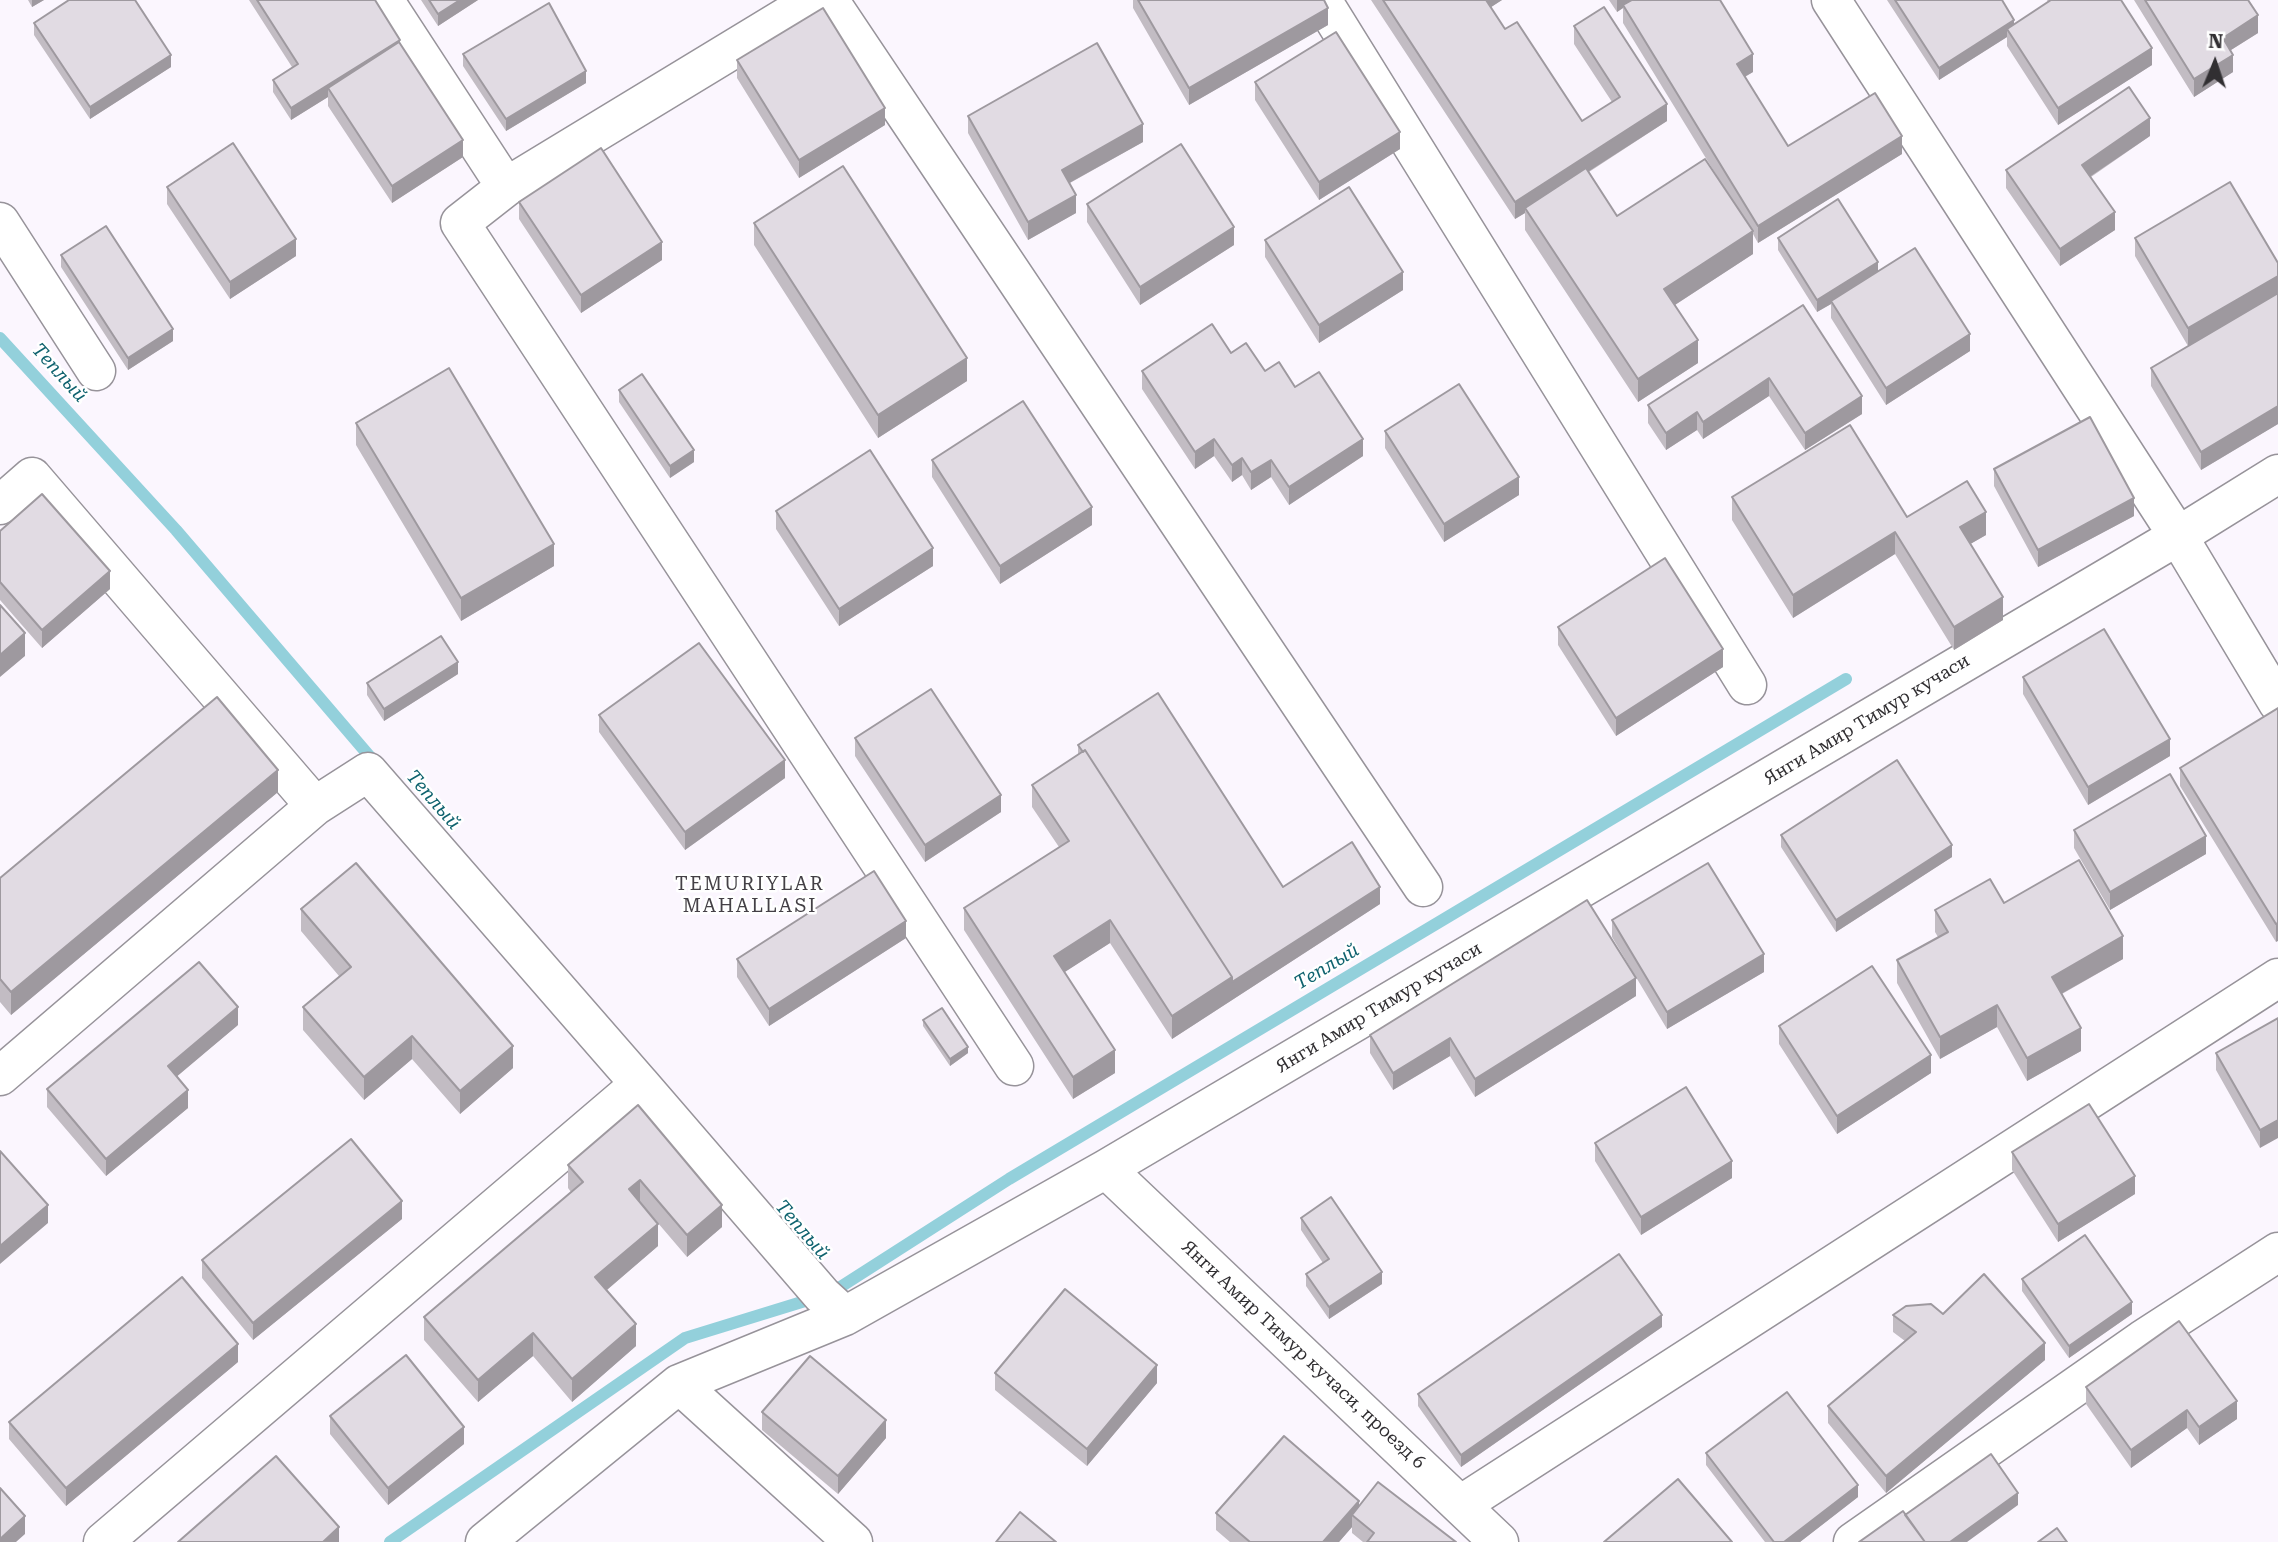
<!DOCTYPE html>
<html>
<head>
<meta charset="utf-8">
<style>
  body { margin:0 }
  #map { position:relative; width:2278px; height:1542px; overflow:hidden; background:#fbf6fe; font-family:"Roboto Serif",serif }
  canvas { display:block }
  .north { position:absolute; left:2180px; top:28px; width:70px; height:70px; -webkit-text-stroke:5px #fff; paint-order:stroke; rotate:2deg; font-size:19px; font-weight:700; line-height:28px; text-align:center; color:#312f32 }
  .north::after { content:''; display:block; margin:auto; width:24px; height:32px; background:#312f32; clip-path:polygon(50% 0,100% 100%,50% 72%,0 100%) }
</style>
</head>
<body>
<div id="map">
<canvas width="2278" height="1542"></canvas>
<div class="north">N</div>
</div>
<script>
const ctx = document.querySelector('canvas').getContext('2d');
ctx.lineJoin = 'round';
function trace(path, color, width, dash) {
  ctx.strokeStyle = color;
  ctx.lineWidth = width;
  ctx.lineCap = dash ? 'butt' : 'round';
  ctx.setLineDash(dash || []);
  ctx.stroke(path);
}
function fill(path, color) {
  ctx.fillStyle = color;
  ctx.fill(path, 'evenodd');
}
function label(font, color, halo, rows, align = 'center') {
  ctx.font = font + ' "Roboto Serif",serif';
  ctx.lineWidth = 5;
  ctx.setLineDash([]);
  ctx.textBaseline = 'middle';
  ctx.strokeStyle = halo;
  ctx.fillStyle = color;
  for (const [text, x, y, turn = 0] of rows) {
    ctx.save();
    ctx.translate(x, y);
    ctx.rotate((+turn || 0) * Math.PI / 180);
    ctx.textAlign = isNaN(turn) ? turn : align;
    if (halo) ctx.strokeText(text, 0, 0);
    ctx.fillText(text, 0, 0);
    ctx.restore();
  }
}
const stream = new Path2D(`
  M0,338L176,530L377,765
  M390,1542L685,1338L831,1293L1009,1179L1846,679`);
const minor = new Path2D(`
  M384,0L506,187L460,223L1014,1066
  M829,0L1423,887
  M1322,0L1747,685
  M1831,0L2178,536L2278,703
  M506,187L814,0
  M0,222L96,371
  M0,505L32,477L315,806
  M0,1076L315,806L368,772L640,1084
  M1106,1169L1499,1542
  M679,1384L853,1542
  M1462,1504L2278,978
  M103,1542L640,1084L822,1295L845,1316
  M485,1542L679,1384L845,1316L1106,1169L2178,536L2278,474
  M1853,1542L2142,1340L2278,1252`);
const wall = new Path2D(`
  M28,0H44L32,7Z
  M249,0H375L400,43L463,157L392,203L328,106V97L291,120L273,92V80L292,67Z
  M421,0H478L438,26Z
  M1133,0H1324L1328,25L1189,105L1133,8Z
  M1371,0H1502L1491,7L1505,29L1582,121L1612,102L1574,44V26L1667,121L1589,172L1617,216L1723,186L1623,23V8L1617,12L1609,0H1720L1753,72L1745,77L1788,146L1902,154L1758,243L1753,234V254L1675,305L1698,363L1638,402L1525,230V213L1515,219Z
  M1887,0H2002L2014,24L2048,2L2047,0H2121L2152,65L2058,125L2007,46V37L1939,80Z
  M2134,0H2248L2258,33L2231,50L2233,72L2194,97Z
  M34,23L171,67L90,119L34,35Z
  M463,54L586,83L506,131L463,66Z
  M737,60L885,125L799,178L737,78Z
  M1255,82L1400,149L1319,200L1255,100Z
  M968,116L1143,142L1070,183L1076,213L1028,240L968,133Z
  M2150,136L2091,177L2115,230L2060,266L2006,188V170Z
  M2230,182L2278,263V424L2201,470L2151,386V368L2251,309L2188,346L2135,256V238Z
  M167,187L296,256L230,299L167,204Z
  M519,202L662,260L581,313L519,219Z
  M1087,204L1234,245L1140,305L1087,222Z
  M754,223L967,381L878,438L754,245Z
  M1778,238L1878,271L1970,351L1886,405L1831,318V304L1817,312L1778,250Z
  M1265,240L1403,290L1319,343L1265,257Z
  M61,255L173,341L128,370L61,267Z
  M1803,305L1862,414L1805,450L1769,396L1703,439L1697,430L1666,450L1648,423V405Z
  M1231,353L1295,387L1363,456L1289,505L1271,477L1251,490L1242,475L1232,482L1214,456L1195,469L1142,389V371Z
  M619,390L694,462L670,478L619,402Z
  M356,423L554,566L461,621L356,445Z
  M1385,431L1519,495L1444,542L1385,448Z
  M932,460L1092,525L1000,584L932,477Z
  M1994,469L2134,516L2038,567L1994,486Z
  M1732,497L1907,517L1986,535L1970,544L2003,620L1954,650L1895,554L1793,618L1732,520Z
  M776,511L933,566L839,626L776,529Z
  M0,531L110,589L42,648L0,600Z
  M1558,627L1723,667L1616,736L1558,645Z
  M458,674L384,721L367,695V683Z
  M2023,677L2170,756L2088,805L2023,694Z
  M2278,708L2276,942L2180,786V768Z
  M599,715L785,778L685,850L599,732Z
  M855,738L1001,812L925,862L855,756Z
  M1078,745L1283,887L1380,904L1172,1039L1110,943L1064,972L1115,1073L1073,1099L964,930V908L1059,847L1032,807V785L1078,755Z
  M278,792L11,1015L0,1002V878Z
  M2074,830L2206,854L2110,910L2074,848Z
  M1781,835L1952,857L1836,932L1781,847Z
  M2004,903L2123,959L2062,994L2081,1051L2027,1081L1997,1027L1940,1059L1897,983V960L1938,937L1935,932V910Z
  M301,909L513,1068L460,1114L412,1059L364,1100L303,1030V1007L339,976L301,931Z
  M1612,920L1764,972L1667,1029L1612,937Z
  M906,938L769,1026L737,977V959Z
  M1636,996L1475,1097L1450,1056L1393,1090L1370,1053V1035Z
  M2278,1018L2260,1148L2216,1070V1053Z
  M923,1020L968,1053L950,1066L923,1026Z
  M238,1025L176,1076L188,1108L106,1176L47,1107V1089Z
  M1779,1026L1931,1073L1837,1134L1779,1044Z
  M638,1105L722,1227L687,1257L640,1202L658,1246L607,1290L636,1346L572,1402L533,1356L478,1402L424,1340V1317L571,1192L568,1188V1165Z
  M1595,1143L1732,1178L1641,1235L1595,1161Z
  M2012,1152L2135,1194L2058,1242L2012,1170Z
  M1301,1218L1382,1284L1329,1319L1306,1286V1274L1323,1263L1301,1230Z
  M402,1219L253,1340L202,1278V1260Z
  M2022,1279L2132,1314L2069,1358L2022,1291Z
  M1893,1315L2045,1360L1886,1493L1828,1423V1406L1905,1341L1893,1332Z
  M1662,1327L1461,1467L1418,1406V1394Z
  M238,1362L66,1506L9,1439V1422Z
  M995,1373L1157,1383L1087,1466L995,1390Z
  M2086,1387L2237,1419L2199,1445L2187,1428L2131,1468L2086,1404Z
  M762,1412L886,1438L838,1494L762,1430Z
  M330,1416L464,1444L388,1505L330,1434Z
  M1706,1453L1858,1497L1800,1542H1765L1706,1465Z
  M1359,1506L1456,1542H1363L1352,1533V1527L1339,1542H1230L1216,1530V1513Z`);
const shadedWall = new Path2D(`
  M32,0H44L32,7Z
  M460,0H478L438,26V14Z
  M1482,0H1502L1482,13Z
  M1617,0H1636L1623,5V8L1617,12Z
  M1328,8V25L1189,105V88Z
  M2258,15V33L2223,55V38Z
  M2014,20V32L2007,29V37L1939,80V68Z
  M400,40V52L328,88V97L291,120V108Z
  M2152,48V65L2058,125V108Z
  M1753,54V72L1737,81V64Z
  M171,55V67L90,119V107Z
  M2233,55V72L2194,97V79Z
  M586,71V83L506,131V119Z
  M1667,104V121L1527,211L1525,208V213L1515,219V202Z
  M885,108V125L799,178V160Z
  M2150,118V136L2082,182V165Z
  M1143,124V142L1062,187V170Z
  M1400,132V149L1319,200V182Z
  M1902,136V154L1758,243V226Z
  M463,140V157L392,203V186Z
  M1076,195V213L1028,240V222Z
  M2115,212V230L2060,266V249Z
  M1234,227V245L1140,305V287Z
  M1753,231V254L1664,312V289Z
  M296,239V256L230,299V282Z
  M662,242V260L581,313V295Z
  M1878,262V274L1831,301V304L1817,312V300Z
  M1403,272V290L1319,343V325Z
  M2278,276V293L2188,346V328Z
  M173,329V341L128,370V358Z
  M1970,334V351L1886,405V388Z
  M1698,340V363L1638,402V379Z
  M967,358V381L878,438V415Z
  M1769,378V396L1703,439V422Z
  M1862,396V414L1805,450V433Z
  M2278,406V424L2201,470V452Z
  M1697,412V430L1666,450V433Z
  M1214,439V456L1195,469V452Z
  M1363,439V456L1289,505V487Z
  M694,450V462L670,478V466Z
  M1242,458V475L1232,482V465Z
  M1271,460V477L1251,490V472Z
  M1519,477V495L1444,542V524Z
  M2134,498V516L2038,567V550Z
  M1092,507V525L1000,584V566Z
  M1986,512V535L1960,550V527Z
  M1895,532V554L1793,618V595Z
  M554,544V566L461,621V598Z
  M933,548V566L839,626V609Z
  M110,571V589L42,648V630Z
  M2003,597V620L1954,650V627Z
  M25,633V656L0,677V655Z
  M1723,649V667L1616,736V718Z
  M458,662V674L384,721V709Z
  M2170,739V756L2088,805V787Z
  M785,760V778L685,850V832Z
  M278,770V792L11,1015V992Z
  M1001,795V812L925,862V845Z
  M2206,836V854L2110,910V892Z
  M1952,845V857L1836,932V920Z
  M1380,887V904L1172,1039V1016L1232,977Z
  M1110,920V943L1054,979V956Z
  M906,921V938L769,1026V1009Z
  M2278,923V941L2276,942V924Z
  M2123,936V959L2052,999V977Z
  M1764,954V972L1667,1029V1012Z
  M1636,978V996L1475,1097V1079Z
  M1997,1005V1027L1940,1059V1037Z
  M238,1007V1025L168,1084V1066Z
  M2081,1028V1051L2027,1081V1058Z
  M412,1036V1059L364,1100V1077Z
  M1450,1038V1056L1393,1090V1073Z
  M513,1046V1068L460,1114V1091Z
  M968,1047V1053L950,1066V1059Z
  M1115,1050V1073L1073,1099V1077Z
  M1931,1055V1073L1837,1134V1116Z
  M188,1090V1108L106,1176V1159Z
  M2278,1120V1138L2260,1148V1130Z
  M1732,1161V1178L1641,1235V1217Z
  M2135,1176V1194L2058,1242V1224Z
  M640,1180V1202L629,1189Z
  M402,1201V1219L253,1340V1323Z
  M48,1205V1223L0,1264V1246Z
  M722,1205V1227L687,1257V1235Z
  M658,1224V1246L595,1300V1277Z
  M1382,1272V1284L1329,1319V1307Z
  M2132,1302V1314L2069,1358V1346Z
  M1662,1315V1327L1461,1467V1455Z
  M636,1324V1346L572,1402V1379Z
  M533,1333V1356L478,1402V1380Z
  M2045,1343V1360L1886,1493V1476Z
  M238,1344V1362L66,1506V1488Z
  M1157,1365V1383L1087,1466V1449Z
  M2237,1401V1419L2199,1445V1427Z
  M2187,1410V1428L2131,1468V1450Z
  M886,1420V1438L838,1494V1476Z
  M464,1427V1444L388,1505V1488Z
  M1858,1485V1497L1800,1542H1784Z
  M2018,1493V1505L1967,1542H1950Z
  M1359,1501V1518L1352,1515V1527L1339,1542H1323Z
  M25,1516V1534L16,1542H0V1539Z
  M339,1527V1542H323Z`);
const building = new Path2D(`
  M69,0H135L171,55L90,107L34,23Z
  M257,0H375L400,40L291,108L273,80L298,64Z
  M429,0H460L438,14Z
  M1138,0H1324L1328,8L1189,88Z
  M1383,0H1486L1505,29L1517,22L1582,121L1620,97L1574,26L1604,7L1667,104L1515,202Z
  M1632,0H1720L1753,54L1737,64L1788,146L1875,93L1902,136L1758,226L1623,5Z
  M1895,0H2002L2014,20L1939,68Z
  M2051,0H2121L2152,48L2058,108L2007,29Z
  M2145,0H2248L2258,15L2223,38L2233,55L2194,79Z
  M549,3L586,71L506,119L463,54Z
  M823,8L885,108L799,160L737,60Z
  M1336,32L1400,132L1319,182L1255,82Z
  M399,42L463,140L392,186L328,88Z
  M1097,43L1143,124L1062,170L1076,195L1028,222L968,116Z
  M2129,87L2150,118L2082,165L2115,212L2060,249L2006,170Z
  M233,143L296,239L230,282L167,187Z
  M1181,144L1234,227L1140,287L1087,204Z
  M601,148L662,242L581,295L519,202Z
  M1705,159L1753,231L1664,289L1698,340L1638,379L1525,208L1586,168L1617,216Z
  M843,166L967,358L878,415L754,223Z
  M2230,182L2278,263V276L2188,328L2135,238Z
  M1349,187L1403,272L1319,325L1265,240Z
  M1838,199L1878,262L1817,300L1778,238Z
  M106,226L173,329L128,358L61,255Z
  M1915,248L1970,334L1886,388L1831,301Z
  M2278,293V406L2201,452L2151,368Z
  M1803,305L1862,396L1805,433L1769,378L1703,422L1697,412L1666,433L1648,405Z
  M1212,324L1231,353L1246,343L1265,371L1279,362L1295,387L1319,372L1363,439L1289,487L1271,460L1251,472L1242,458L1232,465L1214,439L1195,452L1142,371Z
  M449,368L554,544L461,598L356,423Z
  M642,374L694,450L670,466L619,390Z
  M1459,384L1519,477L1444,524L1385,431Z
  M1023,401L1092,507L1000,566L932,460Z
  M2090,417L2134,498L2038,550L1994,469Z
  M1850,425L1907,517L1967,481L1986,512L1960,527L2003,597L1954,627L1895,532L1793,595L1732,497Z
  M870,450L933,548L839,609L776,511Z
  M42,494L110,571L42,630L0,582V531Z
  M1665,558L1723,649L1616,718L1558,627Z
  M0,605L25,633L0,655Z
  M2104,629L2170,739L2088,787L2023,677Z
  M441,636L458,662L384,709L367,683Z
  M699,643L785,760L685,832L599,715Z
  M931,689L1001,795L925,845L855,738Z
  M1158,693L1283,887L1352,842L1380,887L1232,982V977L1085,750L1083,752L1078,745Z
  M217,697L278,770L11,992L0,979V878Z
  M2278,708V923L2276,924L2180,768Z
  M1085,750L1232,977L1172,1016L1110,920L1054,956L1115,1050L1073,1077L964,908L1069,841L1032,785Z
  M1897,760L1952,845L1836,920L1781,835Z
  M2170,774L2206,836L2110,892L2074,830Z
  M2079,860L2123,936L2052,977L2081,1028L2027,1058L1997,1005L1940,1037L1897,960L1948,932L1935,910L1990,879L2004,903Z
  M356,863L513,1046L460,1091L412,1036L364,1077L303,1007L351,967L301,909Z
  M1708,863L1764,954L1667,1012L1612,920Z
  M874,871L906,921L769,1009L737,959Z
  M1587,900L1636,978L1475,1079L1450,1038L1393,1073L1370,1035Z
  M199,962L238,1007L168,1066L188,1090L106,1159L47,1089Z
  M1872,966L1931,1055L1837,1116L1779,1026Z
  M942,1008L968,1047L950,1059L923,1020Z
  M2278,1018V1120L2260,1130L2216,1053Z
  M1686,1087L1732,1161L1641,1217L1595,1143Z
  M2089,1104L2135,1176L2058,1224L2012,1152Z
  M638,1105L722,1205L687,1235L640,1180L629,1189L658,1224L595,1277L636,1324L572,1379L533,1333L478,1380L424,1317L583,1182L568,1165Z
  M351,1139L402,1201L253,1323L202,1260Z
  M0,1151L48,1205L0,1246Z
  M1331,1197L1382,1272L1329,1307L1306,1274L1329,1259L1301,1218Z
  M2085,1235L2132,1302L2069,1346L2022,1279Z
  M1619,1254L1662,1315L1461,1455L1418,1394Z
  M1984,1274L2045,1343L1886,1476L1828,1406L1916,1332L1893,1315L1906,1306L1931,1304L1943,1314Z
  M182,1277L238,1344L66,1488L9,1422Z
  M1065,1289L1157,1365L1087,1449L995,1373Z
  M2179,1321L2237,1401L2199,1427L2187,1410L2131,1450L2086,1387Z
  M406,1355L464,1427L388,1488L330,1416Z
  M810,1356L886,1420L838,1476L762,1412Z
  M1787,1392L1858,1485L1784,1542H1774L1706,1453Z
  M1284,1436L1359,1501L1323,1542H1250L1216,1513Z
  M1991,1454L2018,1493L1950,1542H1925L1905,1515Z
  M276,1456L339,1527L323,1542H178Z
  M1678,1479L1732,1542H1604Z
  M1378,1482L1456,1542H1367L1374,1533L1352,1515Z
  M0,1488L25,1516L0,1539Z
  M1903,1511L1925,1542H1859Z
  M1020,1512L1056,1542H996Z
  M2057,1528L2067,1542H2038Z`);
const streetNames = [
  ["Янги Амир Тимур кучаси",1867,720,-31],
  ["Янги Амир Тимур кучаси",1379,1008,-31],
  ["Янги Амир Тимур кучаси, проезд 6",1303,1355,43]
];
const waterNames = [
  ["Теплый",59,373,48],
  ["Теплый",433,800,49],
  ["Теплый",1327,967,-31],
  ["Теплый",802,1230,49]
];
const neighbourhoodNames = [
  ["TEMURIYLAR",750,884],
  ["MAHALLASI",750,906]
];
trace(stream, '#93d0db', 12);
trace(minor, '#97939a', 41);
trace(minor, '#fff', 38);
fill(wall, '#c2bcc3');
fill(shadedWall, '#9e999f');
fill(building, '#e1dbe3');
trace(building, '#9e999f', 2);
label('18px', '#312f32', '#fff', streetNames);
label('italic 19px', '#10636f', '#fff', waterNames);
ctx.letterSpacing = '2px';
label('19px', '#444046', '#fff', neighbourhoodNames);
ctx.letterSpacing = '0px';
</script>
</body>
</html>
